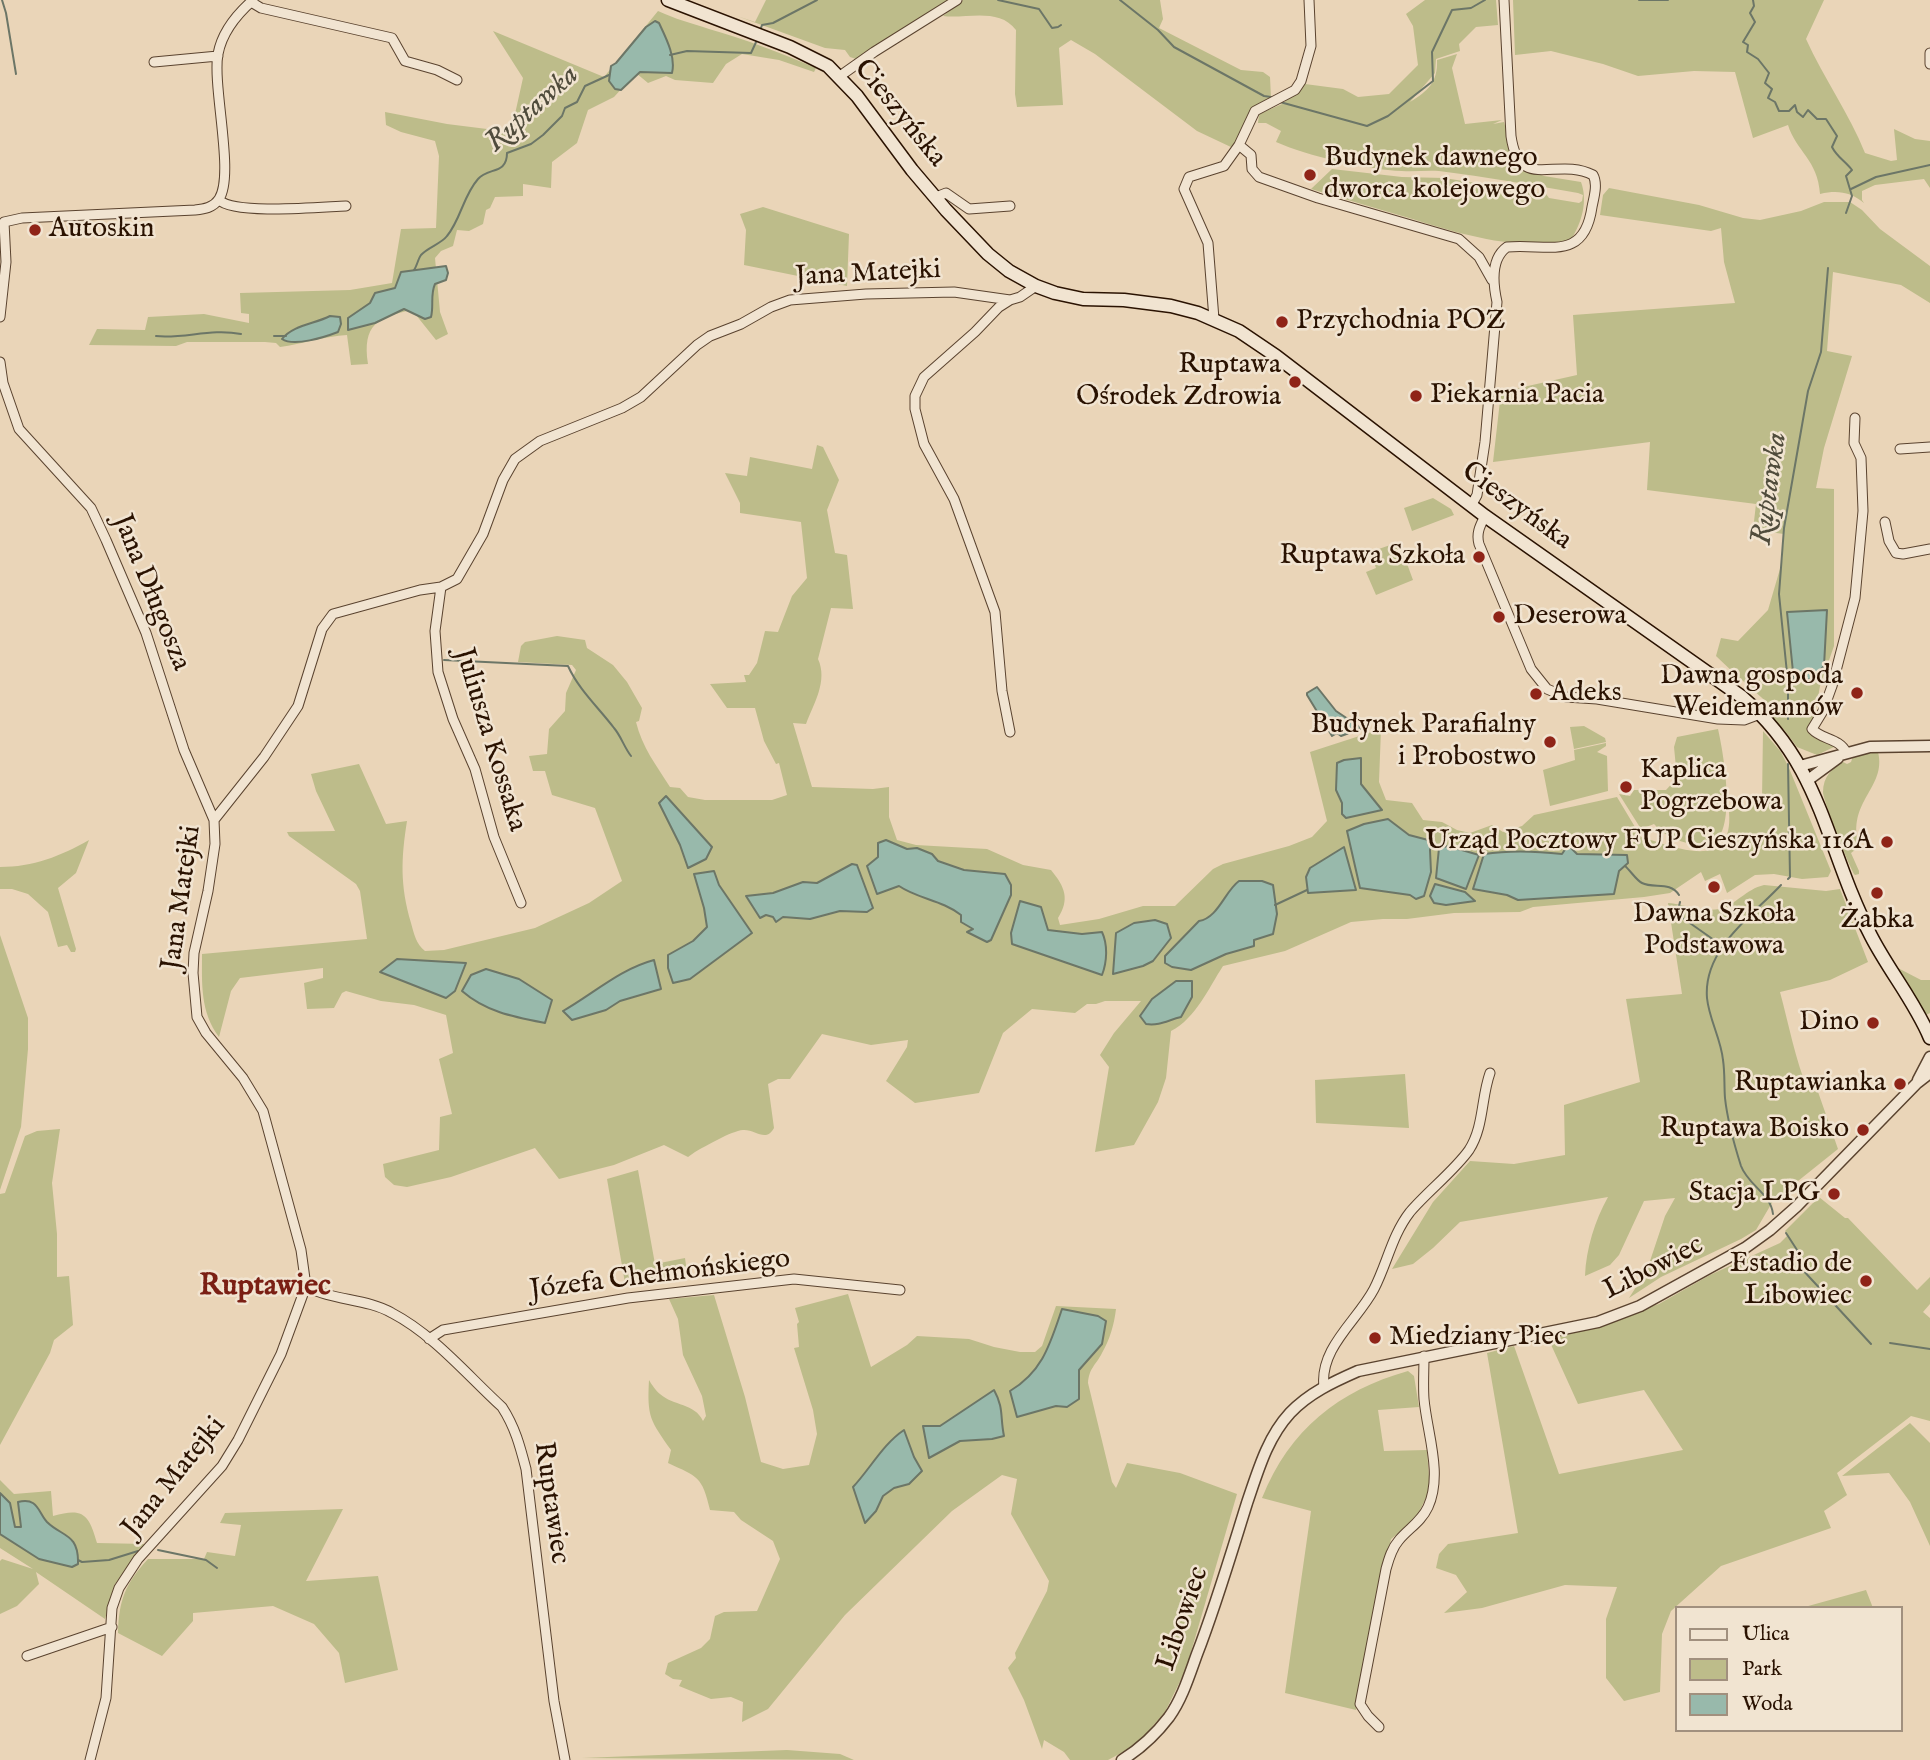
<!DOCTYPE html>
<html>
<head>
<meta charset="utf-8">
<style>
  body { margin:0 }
  #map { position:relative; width:1930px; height:1760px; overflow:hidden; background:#ead5b8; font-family:"IM FELL English",serif }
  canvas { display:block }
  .legend { position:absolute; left:1675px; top:1606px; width:228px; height:126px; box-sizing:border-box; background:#f1e4d1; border:2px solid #a1907e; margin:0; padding:9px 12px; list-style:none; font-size:21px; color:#2a1201 }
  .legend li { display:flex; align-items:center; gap:14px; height:35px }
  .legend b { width:35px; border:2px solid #a1907e }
</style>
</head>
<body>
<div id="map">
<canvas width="1930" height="1760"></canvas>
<ul class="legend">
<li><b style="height:9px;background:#f1e4d1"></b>Ulica</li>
<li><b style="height:19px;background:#bdbc8a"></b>Park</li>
<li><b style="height:19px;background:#98b9ab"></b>Woda</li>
</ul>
</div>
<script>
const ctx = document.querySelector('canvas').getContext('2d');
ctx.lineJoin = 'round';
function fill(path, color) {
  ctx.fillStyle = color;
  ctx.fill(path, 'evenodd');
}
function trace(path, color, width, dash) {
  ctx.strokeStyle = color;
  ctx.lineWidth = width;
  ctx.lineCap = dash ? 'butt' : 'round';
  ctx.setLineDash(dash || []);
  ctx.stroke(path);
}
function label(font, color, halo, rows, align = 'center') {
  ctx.font = font + ' "IM FELL English",serif';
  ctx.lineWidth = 5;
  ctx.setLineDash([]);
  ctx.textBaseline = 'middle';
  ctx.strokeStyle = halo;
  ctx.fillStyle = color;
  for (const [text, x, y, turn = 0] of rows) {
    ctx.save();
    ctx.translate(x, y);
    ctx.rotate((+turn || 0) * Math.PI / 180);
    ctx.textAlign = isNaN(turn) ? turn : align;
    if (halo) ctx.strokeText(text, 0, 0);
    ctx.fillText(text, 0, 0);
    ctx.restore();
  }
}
const green = new Path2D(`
  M766,0H949L918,23L856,59L850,57L845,50L825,48L737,16L755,22Z
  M963,0H1160L1163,19L1159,28L1241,70L1263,72L1270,77L1271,98L1253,109L1233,148L1197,131L1095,54L1071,40L1059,48L1063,105L1017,107L1015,94L1016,30C999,7 966,19 943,16Z
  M1425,0H1496L1498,25L1476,27L1459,44L1460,51L1436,59L1435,73L1410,102C1428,91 1438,82 1437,60L1457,54L1452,68L1465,124L1502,120L1493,124L1504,122L1516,167L1544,176L1581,182C1588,201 1582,222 1571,240C1517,252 1461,234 1409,218C1376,208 1343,199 1311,189L1332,169L1402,177L1444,178L1546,194L1549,198L1579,203L1582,201L1583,195L1578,193C1532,185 1486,177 1439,171C1427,170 1414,172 1402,171C1368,170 1307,156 1276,142L1281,131L1266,123H1258L1259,114L1282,104L1305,84L1343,89L1358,97L1389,94L1418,65L1413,26L1406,14Z
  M1513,0H1824L1806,39C1824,79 1849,113 1865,153L1891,161L1897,160L1894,129L1915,139L1930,141V188L1924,179L1875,185L1862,191V200L1864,203C1850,192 1838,190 1820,194C1818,160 1796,151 1788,125L1753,138L1735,72L1694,71L1638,76L1603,64L1551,51L1515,55Z
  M658,11C675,19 691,23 709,29C745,39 781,53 816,68L814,72L779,60L742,54L726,64L713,83L675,80L666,76L648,83L636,73L614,97L588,110L577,143L552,162L551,188L523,184V196L495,197L490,208L486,210L483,224L469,231L457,230L453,246L441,251L435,258L440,312L448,334L436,340L412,310C378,317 362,324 368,364L351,365L347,335C325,336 302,344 280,347L276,343L265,342H187L176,346L89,345L97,329L145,330L148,317L204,314L249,323V314L241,313L240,293L350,290L392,283L401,229L436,228L439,156L435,141L401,132L386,125L385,112L447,124L511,132L523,78L493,31L604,77Z
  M1609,188L1699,205L1743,218L1760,220L1801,211L1824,202H1850L1862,210L1880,229L1930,266V303L1901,285L1833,272L1827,351L1852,356L1824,448L1816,488L1834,489V646L1820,686L1815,715L1817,717L1807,729L1815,738L1836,746L1817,755L1797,747L1785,731L1773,718L1778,713C1758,693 1736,676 1716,656L1721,638L1738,641L1768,610L1782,562L1784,534L1753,530L1756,504L1647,490L1650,442L1493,462L1501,392L1577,375L1573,315L1735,303L1724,262L1721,228L1711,231L1600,215L1603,195Z
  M763,207L849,234L847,286L744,265L746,230L740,214Z
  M817,445L823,447L839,480L827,510L835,553L847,555L853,609L831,608L818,659C828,681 814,703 806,724L793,723L812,787L873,789L889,787V817L897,840L916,845L987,849L1023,865L1051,870C1065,887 1070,899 1058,918L1060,925L1099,919L1143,906H1175L1213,869L1223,864L1289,846L1312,837L1327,821L1310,752L1381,729L1379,782L1386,800L1412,803L1423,820L1442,822L1457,830L1470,833L1492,825L1503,832L1522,826L1534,815L1617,797L1641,837C1675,847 1734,873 1729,812L1762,799L1763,731L1781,752L1789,768L1831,871L1828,877L1802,879L1774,874L1755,875L1727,893L1720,874L1705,881L1701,872L1670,893L1644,897L1533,907L1520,912L1454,913L1407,919H1383L1351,922L1285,951L1223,966C1208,989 1196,1018 1171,1031L1166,1078L1158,1102L1134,1145L1095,1152L1109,1067L1100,1055L1114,1033L1141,1001H1105L1096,1004H1087L1075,1013L1032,1009L1003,1033L979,1093L915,1103L886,1081L907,1047L908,1040L871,1045L822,1034L790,1079H778L768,1084L774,1128C766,1143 755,1129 743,1130C731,1131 706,1146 695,1152L688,1157L664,1145L614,1165L559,1179L535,1148L451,1177L407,1187L394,1185L385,1177L383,1164L439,1150L440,1117L452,1114L439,1059L453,1053L446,1015L414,1005L381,1001L346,991L342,993L334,1008L307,1009L304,983L323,978V968L240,978L231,991L219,1037C200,1012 202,983 202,954L367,939L360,891L356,884L289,836L287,832L335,831L316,791L311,774L359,764L386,824L407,821C401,859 400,885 411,923C414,934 416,944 425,951L444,950L535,928L589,903L622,881L595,808L552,795L545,771H533L529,756L547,754L549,729L565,711L566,693L576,670L572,665L518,662L521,646L525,642L557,636L585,640L587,648L613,665L627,682L642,708L639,721L636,722C642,747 656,765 670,787L680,788L688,797L705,800H772L787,795L779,763L776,764L764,741L755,708H727L710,684L746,682L744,675H749L757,663L765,631L778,632L792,596L807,578L801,522L740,513V503L725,473L747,476L750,457L812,469Z
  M1433,498L1451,509L1454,515L1412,531L1404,508Z
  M1399,542L1413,580L1376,595L1366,572L1376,568L1370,552Z
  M1584,726L1605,738L1606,742L1574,749L1570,727Z
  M1718,729C1723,751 1739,836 1709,845C1704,846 1697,845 1692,844C1676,841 1665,836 1654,824L1641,829L1619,794L1630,796L1634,790H1666L1677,778L1674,747L1677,737Z
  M1606,743V746L1597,752L1607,756L1608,791L1550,806L1543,770L1575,760L1574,750Z
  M1878,752C1887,788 1846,801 1859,847L1851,853L1859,871V874L1855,875C1850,869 1823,800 1823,792C1823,777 1832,768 1843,762L1847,764L1851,762L1853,756Z
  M89,840L76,873L58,888L76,949L75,952H71L67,945L58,947L48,912L28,894L12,889H0V867C33,867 61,856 89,840Z
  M1764,885L1826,891L1840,889L1868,962L1830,980L1780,992C1789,1025 1795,1059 1808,1090L1817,1089L1838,1149L1773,1201L1756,1230L1741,1239L1661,1277L1629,1298L1647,1270L1665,1216L1675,1198L1644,1201L1619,1255L1610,1265L1585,1276C1586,1249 1595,1220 1608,1197L1460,1222L1433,1248L1413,1264L1392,1269L1433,1202L1470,1161L1514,1164L1565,1155L1564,1105L1640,1082L1626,999L1682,994L1668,903C1684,904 1703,912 1719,909C1736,905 1746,889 1764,885Z
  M0,935L28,1018V1049L21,1127L0,1190Z
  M1896,967L1921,980H1930V1013L1926,1015Z
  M1405,1074L1409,1128L1316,1123L1315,1080Z
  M60,1129L52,1183L57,1234V1277L69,1276L73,1325L54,1340L50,1353L0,1445V1194L5,1193L25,1136L37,1131Z
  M638,1170L655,1264L685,1258L688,1279L625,1283L607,1179Z
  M1819,1197L1845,1218H1848L1917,1290L1930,1277V1304L1923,1312L1930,1318V1421L1911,1416L1837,1473L1847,1495L1824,1511L1831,1528L1721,1566L1671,1611L1662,1634L1660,1692L1624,1701L1606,1678V1619L1617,1587L1565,1585L1482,1608L1444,1613L1467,1592L1456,1575L1436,1568L1439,1554L1448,1544L1518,1533L1487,1353L1514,1346L1559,1474L1683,1450L1644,1390L1578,1404L1548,1338L1659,1304L1710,1275L1780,1243L1787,1236L1798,1252L1785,1231Z
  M848,1294L871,1367L907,1345L917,1336L969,1339L994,1347L1020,1352H1035L1042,1346L1056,1306L1116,1309C1114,1325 1110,1339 1102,1353C1096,1365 1089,1368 1088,1383L1112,1482L1116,1488L1127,1463L1180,1473L1237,1494L1186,1669L1165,1712L1136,1745L1108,1760H1070L1064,1752L1044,1740L1042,1749L1024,1700L1008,1668L1016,1658L1015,1653L1047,1591L1049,1581L1011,1514L1017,1479L1002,1475L952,1511L845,1615L768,1709L742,1722L743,1702L731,1697L711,1699L679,1686L682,1680L673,1679L665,1674L668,1663L701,1648L710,1639L715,1616L724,1612L757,1611L780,1559L773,1541L741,1520L734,1512L710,1510C702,1476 698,1477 668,1463L671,1450C650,1420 647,1417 649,1380C652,1385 656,1391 660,1394C673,1406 695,1403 703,1421L706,1416L702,1396L683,1355L678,1319L669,1299L714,1295L745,1397L761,1462L783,1469L809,1465L817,1434L813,1410L794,1348L799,1347L797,1324L799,1322L795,1308Z
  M1408,1371L1414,1376L1419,1407L1378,1410L1384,1451L1427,1450L1430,1490L1415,1520L1391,1539L1356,1710L1285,1693L1311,1511L1262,1498C1290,1429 1338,1391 1408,1371Z
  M1910,1423L1930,1443V1546L1910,1502L1889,1473L1842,1476Z
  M0,1480L14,1494L51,1491L53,1516C84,1507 89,1515 97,1543L146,1544L115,1584L105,1619L36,1572L39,1584L17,1606L0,1614V1561L2,1559L33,1569L0,1548Z
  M343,1509L306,1581L378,1576L398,1670L345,1683L339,1653L314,1624L273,1606L193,1613V1621L162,1656L118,1633C119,1600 125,1584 148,1559H204L207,1552L235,1556L241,1525L220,1523L225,1513Z
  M1866,1590L1873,1608H1801Z
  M787,1750L840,1754L854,1760L582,1758Z`);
const water = new Path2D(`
  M655,21L659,23C666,38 676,57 672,73L640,72L621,90L615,89L609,81L611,66L616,63L646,27Z
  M446,266L448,273L446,280L435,284C430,295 434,306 431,317L425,319L404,309L375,323L348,330V318L370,303L375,293L395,288L401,272Z
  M330,316L340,317L341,324L338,332C325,337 294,347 282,339C293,325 315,324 330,316Z
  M1827,610L1824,666L1813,679L1794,682L1787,612Z
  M1317,687L1336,711L1360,727V729L1341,736L1337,733L1332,736L1307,695V693Z
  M1361,758V784L1382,810L1346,818L1342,814V803L1336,790L1337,763L1344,760Z
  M666,796L712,847L706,859L688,868L680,845L659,803Z
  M1388,819L1409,835L1432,841L1430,850L1431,872L1424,896L1416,899L1410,895L1360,888L1347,831L1364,824Z
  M886,840L907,849L917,848L932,854L938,861L964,870L1005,874L1011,885V895L991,940L987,942L967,932L973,929L961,922V915C942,900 918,899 899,886L877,894L867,866L878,857V843Z
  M1568,845L1577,854L1627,855L1628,863L1619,871L1614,894L1518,900L1507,895L1473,889L1484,854C1510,850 1536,851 1562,854Z
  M1448,846L1479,855L1466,889L1436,878L1439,848Z
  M1344,847L1356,890L1308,893L1306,877L1310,868Z
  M852,864L857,865L873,908L867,912L840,911L810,919L783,917L776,922L773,917L766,915L760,918L746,896L773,893L803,882L817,883Z
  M714,871L719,885L752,933L690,979L673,983L668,968V955L693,941L707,927L704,908L694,874Z
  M1239,881H1262L1273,885L1277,914L1273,934L1254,940V946L1226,954L1191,970L1172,967L1165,963V956L1199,921C1218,918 1225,891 1239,881Z
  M1435,884L1465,892L1475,901L1446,905L1434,903L1430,896Z
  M1020,901L1041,907L1048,930L1082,934L1102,932C1108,945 1107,962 1102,975L1012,944L1011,933Z
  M1155,920L1167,924L1171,938L1153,961L1143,966L1113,974L1116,933L1134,923Z
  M397,959L466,963L455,991L446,998L380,972Z
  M654,960L661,989L620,1001L606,1010L572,1020L563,1011C593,994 620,969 654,960Z
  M486,969L519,979L552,1000L545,1023C514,1017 486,1012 462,991L471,975Z
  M1176,981H1192V997L1181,1017C1168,1020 1160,1026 1146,1024L1140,1016L1152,999Z
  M1062,1309L1098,1316L1106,1321L1102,1344L1079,1370V1399L1067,1407L1056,1406L1017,1417L1010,1391C1043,1371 1050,1344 1062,1309Z
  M994,1390C1004,1408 1000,1417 1004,1436L992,1439L960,1441L929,1458L923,1426H940Z
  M904,1430L914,1457L922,1471L909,1484L894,1488L883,1496L876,1511L865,1523L853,1487C870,1469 883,1444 904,1430Z
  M0,1493L10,1503L15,1527H21L18,1502C38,1497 38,1512 47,1522C62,1537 79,1533 78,1564L72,1567L39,1559L0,1534Z`);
const stream = new Path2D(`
  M2,0L6,13L16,74
  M998,0L1039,9L1052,28L1058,27L1061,25
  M1120,0L1158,30L1174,47L1264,96L1271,97
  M1639,0H1668
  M1753,0L1754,6L1750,13L1755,22L1743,42L1748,45L1747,52L1758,59L1769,73L1765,83L1772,89L1768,98L1775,102L1779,111H1789L1795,105L1797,112L1803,117L1808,110L1817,119H1826L1837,136L1832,147C1837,157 1845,161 1852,170L1846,176L1852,196L1846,213
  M760,31L762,25L773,23L817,0
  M670,55L687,51L751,53L757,40
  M1280,102L1367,126L1388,116L1433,81L1432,52L1452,10L1471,8L1485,0
  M1851,189L1876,177L1930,165
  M414,270C417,266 418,259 421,255C428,247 441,244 447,236C461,219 463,196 478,179C488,167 507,175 507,153L531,144L543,135L562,116L565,108L577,102L585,86L609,75
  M156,336C184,339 211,328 241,334
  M274,336H286
  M444,660L568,666C579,690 598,707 614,728C621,736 624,747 631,756
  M1788,719V683L1779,594L1784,528L1808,391L1821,352L1828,268
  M1788,764L1790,877L1788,879
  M1625,866C1630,870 1636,880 1642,883C1654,889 1670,881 1679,895
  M1680,902L1677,914L1714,940L1724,944
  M1275,905L1307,890
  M1773,1214C1771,1194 1748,1185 1741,1166C1735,1147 1727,1117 1725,1098C1724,1085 1725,1073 1723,1060C1721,1039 1709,1019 1707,998C1703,949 1752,916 1781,885
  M1786,1233L1799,1253
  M1801,1268L1871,1344
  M1890,1343L1930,1349
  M158,1550L206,1560L217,1568
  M78,1560L82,1562L109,1560L138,1551`);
const minor = new Path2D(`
  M251,2L261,8L392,38L405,61L437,70L457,80
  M1930,53V64
  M154,62L218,56
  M840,76L874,52L957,0
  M1239,145L1251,155L1252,169L1259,177L1318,198L1459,239L1479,257L1492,280
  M936,197L946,193L969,209L1010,206
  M219,200C235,215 321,207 346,206
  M4,222L22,218L195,210C204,209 213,208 219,199C235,175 212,86 218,54C222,32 237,14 253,0
  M1010,300L999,307L975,332L924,377L915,396V409L924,444L954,499L995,612L1002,691L1010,732
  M0,317L6,262L4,222
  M1214,319L1208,243L1184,189L1189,177L1224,166L1239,145L1255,111L1295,90L1301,81L1311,46L1309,0
  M0,362L3,383L19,429L91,508L106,540L146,633L184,750L214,820
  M1900,449L1930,447
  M1471,506L1477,495L1485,442L1497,302C1493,284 1490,259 1507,247C1547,243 1584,263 1592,207C1594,197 1598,184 1593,175C1556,156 1519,193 1511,136L1504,0
  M1485,516C1480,526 1476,533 1479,544L1531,669L1547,689L1566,697L1597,699L1718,719L1744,720L1760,714
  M1885,522L1889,541L1896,553L1903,554L1930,549
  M441,587L435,631L438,672L453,719L475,769L494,837L521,903
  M1846,752C1839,738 1822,740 1812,729L1823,711L1832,686L1855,598L1863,511L1861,458L1854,443L1855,418
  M306,1286C332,1301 366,1298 392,1313C434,1335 467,1375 502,1407C515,1427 520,1446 526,1469L554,1701L565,1760
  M429,1339L443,1330L628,1298L794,1279L900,1290
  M1324,1387C1319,1348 1358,1320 1374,1289C1387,1264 1392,1235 1410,1212C1427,1192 1455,1170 1469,1150C1484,1127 1481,1098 1490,1073
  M27,1656L112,1627
  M1379,1727L1368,1716L1360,1704L1386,1569C1389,1558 1392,1548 1399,1540C1409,1528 1421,1522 1428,1507C1443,1474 1427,1433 1424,1399C1423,1385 1424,1370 1424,1356
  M90,1760L106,1698L112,1608L119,1588L138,1559L222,1466L238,1440L281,1354L306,1286L301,1250L263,1111L243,1078L206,1033L197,1017L193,973L194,953L208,891L215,844L214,820L264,757L298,706L322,629L333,614L420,590L441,587L457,579L483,534L503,480L515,459L540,441L622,408L641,397L697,345L710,336L741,324L771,307L790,300L866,294L954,292L1010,300L1020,297L1036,286`);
const tertiary = new Path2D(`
  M1800,766L1870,747L1930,746
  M1808,780L1838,758
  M1918,1080L1930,1057
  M1122,1760C1140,1749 1156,1734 1169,1717C1182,1699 1189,1676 1197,1654C1216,1605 1231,1554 1247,1503C1258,1471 1267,1438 1290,1413C1309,1393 1333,1382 1358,1371L1598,1322L1640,1306L1745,1248L1770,1230L1796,1207L1917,1083L1930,1073`);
const secondary = new Path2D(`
  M668,0L790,47L828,66L857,96L912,170L946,210L988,254L1009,271L1036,286L1055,293L1083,299L1124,300L1171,306L1198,313L1239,331L1276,356L1485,516L1742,697C1824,767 1825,848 1871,936C1889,971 1915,1002 1930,1038`);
const markers = [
  [1310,175,7,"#8f2418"],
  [35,230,7,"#8f2418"],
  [1282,322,7,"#8f2418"],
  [1295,382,7,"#8f2418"],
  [1416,396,7,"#8f2418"],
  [1479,557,7,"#8f2418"],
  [1499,617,7,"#8f2418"],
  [1857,693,7,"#8f2418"],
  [1536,694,7,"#8f2418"],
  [1550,742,7,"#8f2418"],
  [1626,787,7,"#8f2418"],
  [1887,842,7,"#8f2418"],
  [1714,887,7,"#8f2418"],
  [1877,893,7,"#8f2418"],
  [1873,1023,7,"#8f2418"],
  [1900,1084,7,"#8f2418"],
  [1863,1130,7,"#8f2418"],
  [1834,1194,7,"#8f2418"],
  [1866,1281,7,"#8f2418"],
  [1375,1338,7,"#8f2418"]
];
const streetNames = [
  ["Cieszyńska",899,114,51],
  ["Jana Matejki",868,275,-3],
  ["Cieszyńska",1516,507,36],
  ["Jana Długosza",150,593,68],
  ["Juliusza Kossaka",489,740,73],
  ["Jana Matejki",183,898,-82],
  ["Libowiec",1654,1269,-27],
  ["Józefa Chełmońskiego",660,1276,-7],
  ["Jana Matejki",175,1478,-51],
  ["Ruptawiec",550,1503,82],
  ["Libowiec",1184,1619,-71]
];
const poiNames = [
  ["Budynek dawnego",1324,159,"left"],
  ["dworca kolejowego",1324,191,"left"],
  ["Autoskin",49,230,"left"],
  ["Przychodnia POZ",1296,322,"left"],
  ["Ruptawa",1281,366],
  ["Ośrodek Zdrowia",1281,398],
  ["Piekarnia Pacia",1430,396,"left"],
  ["Ruptawa Szkoła",1465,557],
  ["Deserowa",1513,617,"left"],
  ["Dawna gospoda",1843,677],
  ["Weidemannów",1843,709],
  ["Adeks",1550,694,"left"],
  ["Budynek Parafialny",1536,726],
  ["i Probostwo",1536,758],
  ["Kaplica",1640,771,"left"],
  ["Pogrzebowa",1640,803,"left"],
  ["Urząd Pocztowy FUP Cieszyńska 116A",1873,842],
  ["Dawna Szkoła",1714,915,"center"],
  ["Podstawowa",1714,947,"center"],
  ["Żabka",1877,921,"center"],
  ["Dino",1859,1023],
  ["Ruptawianka",1886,1084],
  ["Ruptawa Boisko",1849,1130],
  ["Stacja LPG",1820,1194],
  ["Estadio de",1852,1265],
  ["Libowiec",1852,1297],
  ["Miedziany Piec",1389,1338,"left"]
];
const waterNames = [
  ["Ruptawka",533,110,-42],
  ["Ruptawka",1771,489,-82]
];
const neighbourhoodNames = [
  ["Ruptawiec",265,1288]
];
fill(green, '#bdbc8a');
fill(water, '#98b9ab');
trace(water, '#6c7667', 2);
trace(stream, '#6c7667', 2);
trace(minor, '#5a432f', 11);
trace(tertiary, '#5a432f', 13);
trace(secondary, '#2a1201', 15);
trace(minor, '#f1e4d1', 9);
trace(tertiary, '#f1e4d1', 10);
trace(secondary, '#f1e4d1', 12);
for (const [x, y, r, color] of markers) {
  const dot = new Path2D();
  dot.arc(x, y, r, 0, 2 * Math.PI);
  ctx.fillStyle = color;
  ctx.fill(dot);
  trace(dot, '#f1e4d1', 2.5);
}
label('28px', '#2a1201', '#f1e4d1', streetNames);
label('28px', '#2a1201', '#f1e4d1', poiNames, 'right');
label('italic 30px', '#504c3c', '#f1e4d1', waterNames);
label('bold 30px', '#7a1f14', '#f1e4d1', neighbourhoodNames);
</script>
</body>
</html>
